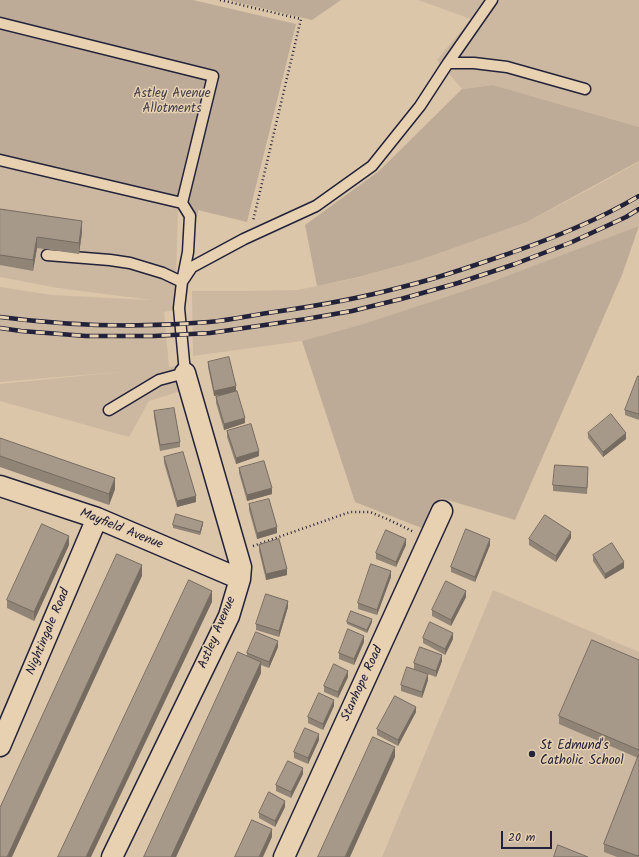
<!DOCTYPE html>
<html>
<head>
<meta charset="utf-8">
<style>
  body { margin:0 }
  #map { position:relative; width:639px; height:857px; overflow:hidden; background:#dcc6aa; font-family:Kalam,sans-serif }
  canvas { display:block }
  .scale { position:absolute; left:501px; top:831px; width:51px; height:18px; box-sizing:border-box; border:2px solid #22223b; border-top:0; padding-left:5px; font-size:12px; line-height:14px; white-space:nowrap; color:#22223b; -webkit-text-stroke:3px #e8d1b1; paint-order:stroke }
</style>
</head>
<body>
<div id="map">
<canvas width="639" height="857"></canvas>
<div class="scale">20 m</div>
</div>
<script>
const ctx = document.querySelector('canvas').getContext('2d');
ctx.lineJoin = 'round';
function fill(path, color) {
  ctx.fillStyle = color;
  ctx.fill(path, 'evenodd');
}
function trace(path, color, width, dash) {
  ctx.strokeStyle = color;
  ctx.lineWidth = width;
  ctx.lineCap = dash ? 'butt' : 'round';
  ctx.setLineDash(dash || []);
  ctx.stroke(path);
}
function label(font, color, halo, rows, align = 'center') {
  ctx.font = font + ' Kalam,sans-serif';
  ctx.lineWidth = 3;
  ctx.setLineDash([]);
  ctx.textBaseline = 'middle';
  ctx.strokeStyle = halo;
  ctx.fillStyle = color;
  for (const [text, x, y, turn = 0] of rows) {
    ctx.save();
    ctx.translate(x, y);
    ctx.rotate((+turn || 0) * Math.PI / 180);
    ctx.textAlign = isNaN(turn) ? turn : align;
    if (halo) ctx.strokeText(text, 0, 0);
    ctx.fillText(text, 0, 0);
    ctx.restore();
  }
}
const built = new Path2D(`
  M418,0H639V127L493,85L462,89L437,60L471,19Z
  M639,162V226L550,261L491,282L363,324L302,341L193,356L192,291H247L297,290L357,278L420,260L527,222L575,197Z
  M0,165L178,208L175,310L164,312L169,367L178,366L184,390L149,401L129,437L0,401V384L119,372L0,382V287L52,295L152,300L58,288L0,277Z
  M493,590L639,652V857H382Z`);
const green = new Path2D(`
  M0,0H193L296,24L247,222L198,210L197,217L190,216L178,208L0,165Z
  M228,0H341L312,20Z
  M493,85L639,127V161L527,222L420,260L359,277L317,286L305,225L379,171L462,89Z
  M639,226L622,275L515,520L441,498L427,530L355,502L302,341L363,324L491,282Z`);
const path = new Path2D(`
  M220,0L301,19L253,221
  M253,546L350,512H370L387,519L414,532`);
const service = new Path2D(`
  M0,23L213,76L182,203L190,216L188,252L182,282L163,273L130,263L110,260L47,255
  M448,63H474L507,67L585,89
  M0,160L182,203
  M109,410L159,380L185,373L179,308L182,282L192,267L244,239L316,206L372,166L420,106L448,63L492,0`);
const minor = new Path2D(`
  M0,486L97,518L240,579
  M0,746L97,518
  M112,857L229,616L240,579L241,567L185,373
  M284,857L442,511`);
const rail = new Path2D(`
  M0,317C69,326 139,328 209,322C231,320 253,315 274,312C316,306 357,299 398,288C428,281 458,271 487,261C539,244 592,224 639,196
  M0,328L21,331L86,336H154L210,333L306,319L352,311L401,299L458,283L515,264L572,242L626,217L639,209`);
const wall = new Path2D(`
  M0,209L82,232L79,254L37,248L33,271L0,265Z
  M208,362L236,391L245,423L224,430L216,403V397L225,394L214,396L208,367Z
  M639,377V420L625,415V410Z
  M154,411L180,442V447L160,451L154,417Z
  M227,431L259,456L236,464L227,437Z
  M588,433L626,439L603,457L588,438Z
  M0,438L115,489L109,505L0,467Z
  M164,457L196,502L177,507L164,463Z
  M239,468L272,494L247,501L239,473Z
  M588,473L587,494L553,491V485Z
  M249,504L277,533L257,539L249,510Z
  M203,524L200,535L173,528V525Z
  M571,538L556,562L529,545V539Z
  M69,545L34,621L7,608V600Z
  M259,545L287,575L266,580L259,551Z
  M406,545L396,567L376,559V553Z
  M490,545L475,582L451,572V567Z
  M593,555L624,568L605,579L593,561Z
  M391,577L377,615L358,609V603Z
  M466,597L451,626L432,616V610Z
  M288,607L279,637L256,630V624Z
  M347,622H372L367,633L347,624Z
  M423,638L453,639L445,655L423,643Z
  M364,642L354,665L339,659V653Z
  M278,647L269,668L261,665V673L176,857H144L247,656V653Z
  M639,660V857H617L604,852V844L638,758L559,724V716Z
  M442,661L436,677L414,669V663Z
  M348,677L338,698L324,692V686Z
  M428,680L422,698L401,691V685Z
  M334,706L323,730L308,723V717Z
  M416,712L398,746L377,735V729Z
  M319,740L308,764L294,758V752Z
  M303,774L291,798L276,791V785Z
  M285,807L275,827L259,818V813Z`);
const shadedWall = new Path2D(`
  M82,221V232L79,254V243Z
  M37,237V248L33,271V260Z
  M236,386V392L214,396V391Z
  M245,418V423L224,430V424Z
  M626,433V439L603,457V452Z
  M259,451V456L236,464V458Z
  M115,478V489L109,505V494Z
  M272,488V494L247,501V495Z
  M196,496V502L177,507V501Z
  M203,522V524L200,535V532Z
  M277,527V533L257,539V533Z
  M571,532V538L556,562V556Z
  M69,536V545L34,621V612Z
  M406,539V545L396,567V562Z
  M490,539V545L475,582V577Z
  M624,562V568L605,579V574Z
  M142,565V576L12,857H7Z
  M287,569V575L266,580V574Z
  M391,571V577L377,615V610Z
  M212,591V602L91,857H86Z
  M466,591V597L451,626V620Z
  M288,601V607L279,637V631Z
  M372,619V622L367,633V630Z
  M453,633V639L445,655V649Z
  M364,636V642L354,665V659Z
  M278,641V647L269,668V662Z
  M442,655V661L436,677V671Z
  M261,662V673L176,857H171Z
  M348,671V677L338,698V692Z
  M428,674V680L422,698V692Z
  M334,700V706L323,730V724Z
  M416,707V712L398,746V740Z
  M319,734V740L308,764V758Z
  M395,747V757L350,857H345Z
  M303,768V774L291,798V792Z
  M285,801V807L275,827V821Z
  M272,829V837L263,857H259Z`);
const building = new Path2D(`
  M0,209L82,221L79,243L37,237L33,260L0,255Z
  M229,357L236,386L214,391L208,362Z
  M638,376L639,377V414L625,410Z
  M237,391L245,418L224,424L216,397Z
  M174,408L180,442L160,445L154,411Z
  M611,414L626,433L603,452L588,433Z
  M251,424L259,451L236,458L227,431Z
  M0,438L115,478L109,494L0,456Z
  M183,452L196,496L177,501L164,457Z
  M264,461L272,488L247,495L239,468Z
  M555,465L588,467L587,488L553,485Z
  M269,499L277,527L257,533L249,504Z
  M176,514L203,522L200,532L173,525Z
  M545,515L571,532L556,556L529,539Z
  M42,524L69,536L34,612L7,600Z
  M466,529L490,539L475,577L451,567Z
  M386,530L406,539L396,562L376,553Z
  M279,539L287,569L266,574L259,545Z
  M612,543L624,562L605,574L593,555Z
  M117,554L142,565L7,857H0V808Z
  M371,564L391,571L377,610L358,603Z
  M189,580L212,591L86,857H58Z
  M446,581L466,591L451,620L432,610Z
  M266,594L288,601L279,631L256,624Z
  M351,611L372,619L367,630L347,622Z
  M430,622L453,633L445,649L423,638Z
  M348,629L364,636L354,659L339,653Z
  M256,632L278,641L269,662L247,653Z
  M592,640L639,660V750L559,716Z
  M420,647L442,655L436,671L414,663Z
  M238,652L261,662L171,857H144Z
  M334,664L348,671L338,692L324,686Z
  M407,667L428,674L422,692L401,685Z
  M319,693L334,700L323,724L308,717Z
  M395,696L416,707L398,740L377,729Z
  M305,728L319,734L308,758L294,752Z
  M373,737L395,747L345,857H318Z
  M639,754V855L638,856L604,844Z
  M288,761L303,768L291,792L276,785Z
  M269,792L285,801L275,821L259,813Z
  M252,820L272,829L259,857H235Z
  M558,845L588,857H554Z`);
const markers = [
  [532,754,4,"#22223b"]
];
const parkNames = [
  ["Astley Avenue",172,95],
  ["Allotments",172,110]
];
const streetNames = [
  ["Mayfield Avenue",121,530,22],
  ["Nightingale Road",49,632,-67],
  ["Astley Avenue",218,633,-67],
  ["Stanhope Road",363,684,-65]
];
const poiNames = [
  ["St Edmund's",540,747],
  ["Catholic School",540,762]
];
fill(built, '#ccb8a0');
fill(green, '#bdab97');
trace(service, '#22223b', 13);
trace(minor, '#22223b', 23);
trace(path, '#22223b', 2.5, [1, 3]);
trace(service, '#e8d1b1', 10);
trace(minor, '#e8d1b1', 20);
trace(rail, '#22223b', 4.5);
trace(rail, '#e8d1b1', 3, [9]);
fill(wall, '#908477');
fill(shadedWall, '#756b61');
fill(building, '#a7998a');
trace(building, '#756b61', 1);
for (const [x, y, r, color] of markers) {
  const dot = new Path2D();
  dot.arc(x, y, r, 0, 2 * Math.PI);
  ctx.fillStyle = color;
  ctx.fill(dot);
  trace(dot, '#e8d1b1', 1.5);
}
label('13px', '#413d4d', '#e8d1b1', parkNames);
label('13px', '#22223b', '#e8d1b1', streetNames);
label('13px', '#22223b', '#e8d1b1', poiNames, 'left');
</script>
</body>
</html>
